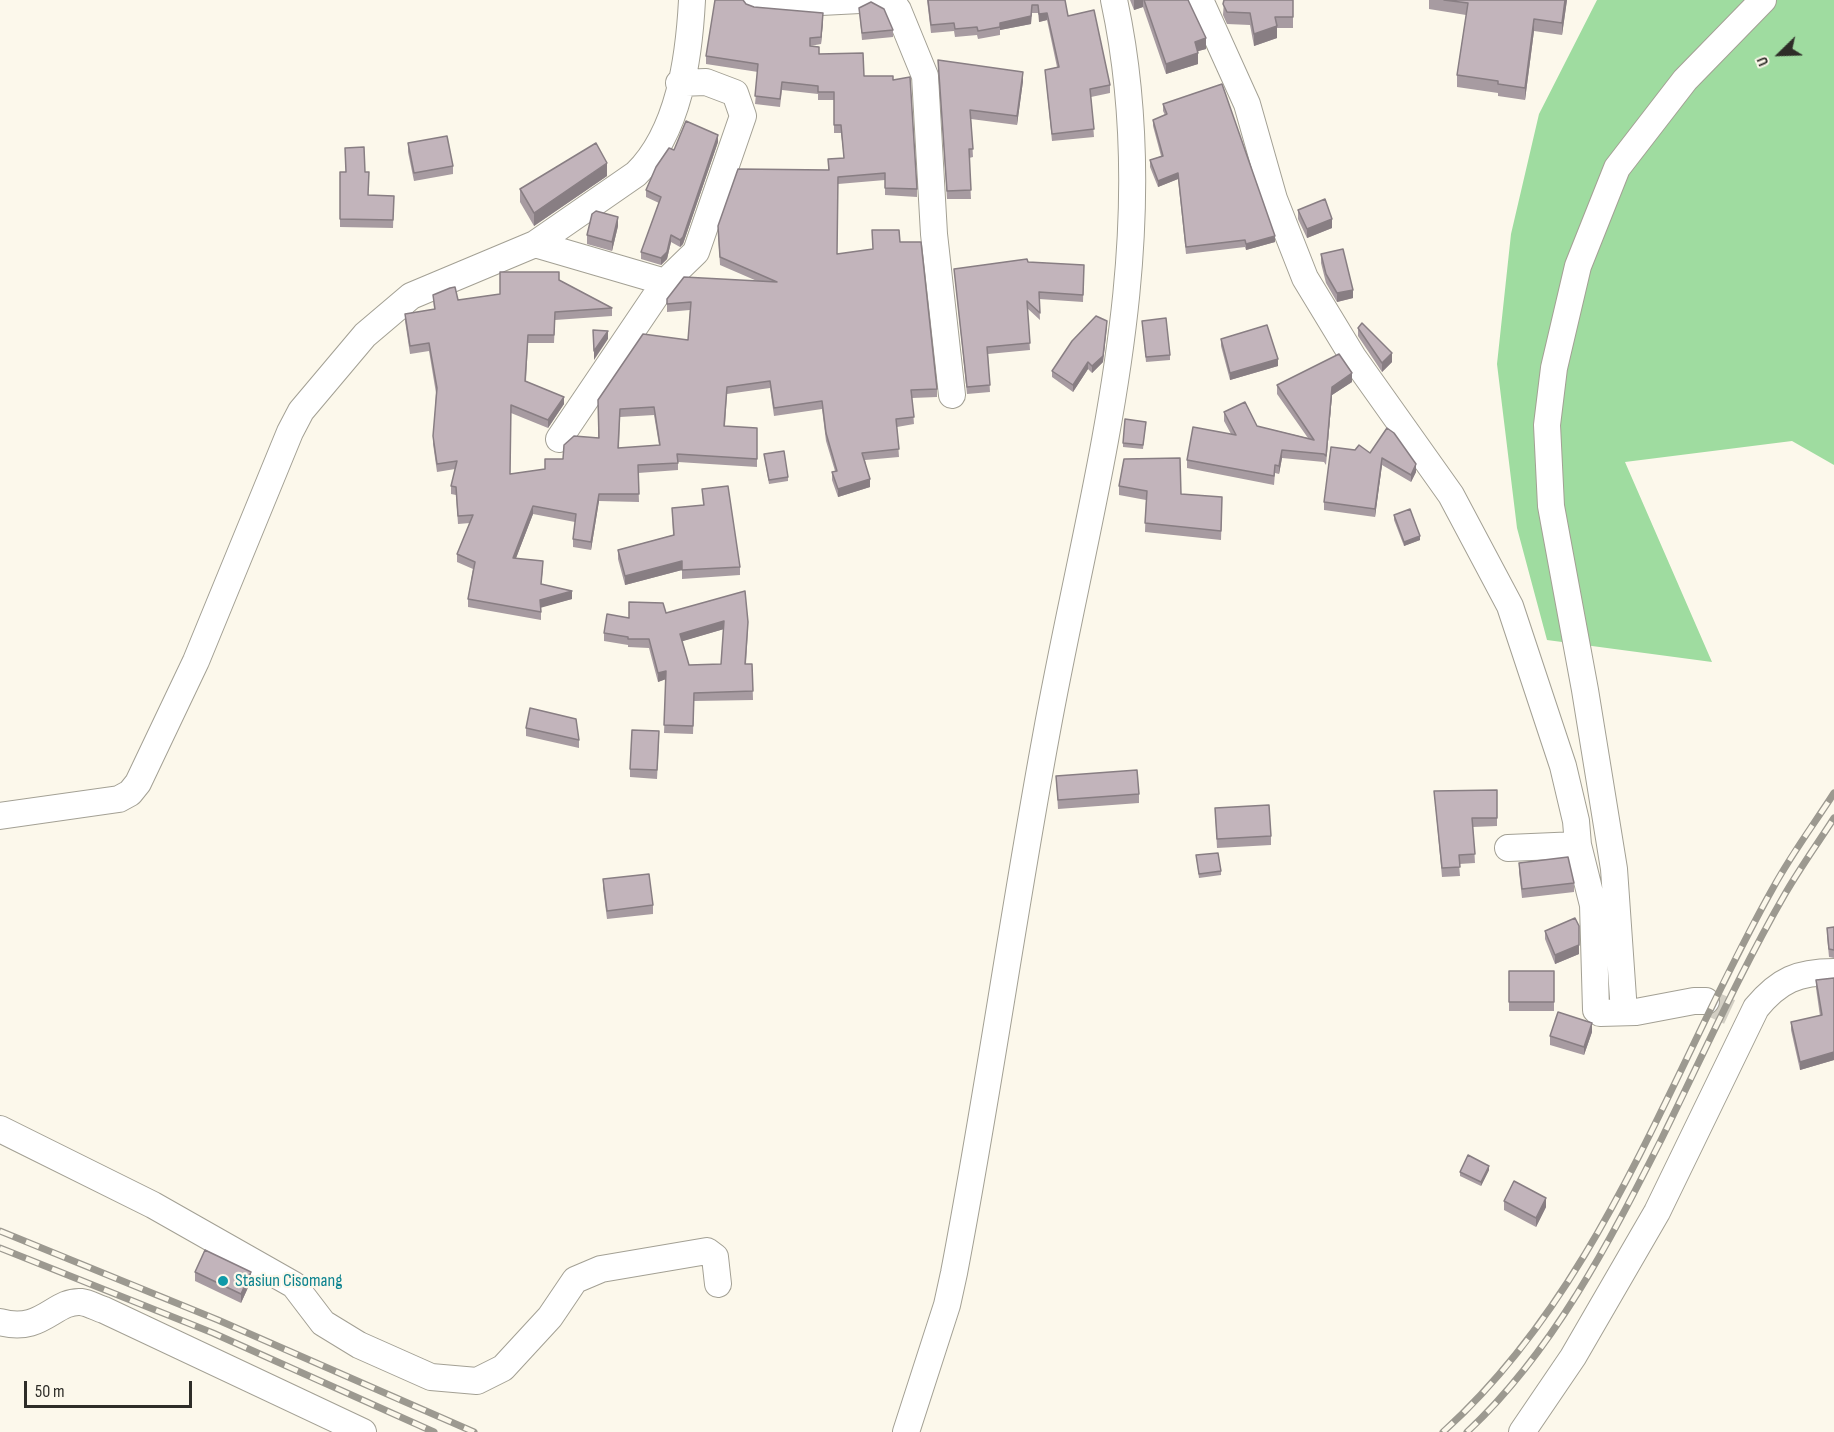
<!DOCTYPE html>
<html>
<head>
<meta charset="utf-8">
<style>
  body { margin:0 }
  #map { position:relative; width:1834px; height:1432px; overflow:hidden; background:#fcf8eb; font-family:"Sofia Sans Condensed",sans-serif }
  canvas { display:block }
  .north { position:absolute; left:1750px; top:24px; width:60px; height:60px; -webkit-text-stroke:4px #fcf8eb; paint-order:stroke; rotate:247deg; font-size:16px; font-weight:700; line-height:24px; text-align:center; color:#2e2d28 }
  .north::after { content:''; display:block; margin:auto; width:21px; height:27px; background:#2e2d28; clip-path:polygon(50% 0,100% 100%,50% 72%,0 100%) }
  .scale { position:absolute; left:24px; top:1381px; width:168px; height:27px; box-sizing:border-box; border:3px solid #2e2d28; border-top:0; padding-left:8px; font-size:18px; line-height:21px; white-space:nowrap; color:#2e2d28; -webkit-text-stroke:4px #fcf8eb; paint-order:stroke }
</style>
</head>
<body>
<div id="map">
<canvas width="1834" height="1432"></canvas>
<div class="north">U</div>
<div class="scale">50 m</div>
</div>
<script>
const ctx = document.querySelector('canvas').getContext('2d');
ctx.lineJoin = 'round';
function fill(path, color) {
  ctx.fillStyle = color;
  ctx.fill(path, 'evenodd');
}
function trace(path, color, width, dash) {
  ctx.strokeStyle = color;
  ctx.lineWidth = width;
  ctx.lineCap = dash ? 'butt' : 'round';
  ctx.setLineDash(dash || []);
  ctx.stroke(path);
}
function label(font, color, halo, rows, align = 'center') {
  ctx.font = font + ' "Sofia Sans Condensed",sans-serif';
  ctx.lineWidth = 4.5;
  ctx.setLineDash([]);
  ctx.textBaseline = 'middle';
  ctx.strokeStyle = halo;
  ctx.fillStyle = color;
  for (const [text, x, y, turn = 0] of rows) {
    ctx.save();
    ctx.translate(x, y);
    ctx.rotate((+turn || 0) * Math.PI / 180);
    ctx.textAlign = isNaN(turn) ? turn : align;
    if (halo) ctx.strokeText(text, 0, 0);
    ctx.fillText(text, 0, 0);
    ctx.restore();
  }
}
const forest = new Path2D(`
  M1597,0H1834V465L1792,441L1625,462L1712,662L1547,640L1517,528L1497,364L1511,234L1539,114Z`);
const minorTunnel = new Path2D(`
  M1706,1001L1734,1014`);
const minor = new Path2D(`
  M755,0L801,3L860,0
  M882,0L893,3L898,10L925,76L934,234L952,395
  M1200,0L1247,104L1274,199L1305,278L1353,357L1451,495L1510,606L1563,766L1576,821L1578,845L1593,905L1596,1010L1600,1013L1636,1012L1694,1001H1706
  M535,244L665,282
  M559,439L665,282L696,252L743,116L735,93L706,82L679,83
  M0,816L119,799L130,793L138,783L196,661L290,432L301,411L365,335L411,296L535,244L636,174C679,132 689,58 692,0
  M1508,848L1578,845
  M1624,1012L1614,869L1585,690L1551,506L1547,425L1554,368L1578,266L1617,168L1685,80L1763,0
  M0,1129L153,1205L294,1285L323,1323L359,1345L431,1377L477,1381L503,1368L550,1317L575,1280L601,1269L707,1251L715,1257L718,1284
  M0,1322C42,1334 54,1300 81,1302C89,1303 97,1308 104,1310L363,1432
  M906,1432L947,1305L954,1273C988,1095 1013,915 1046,736C1090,491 1168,250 1114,0
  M1522,1432L1573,1357L1657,1212L1756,1008C1779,980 1798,972 1834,972`);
const rail = new Path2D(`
  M0,1231L218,1320L474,1432
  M0,1248L213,1333L434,1432
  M1443,1432C1603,1288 1670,1071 1773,888C1791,855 1814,824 1834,793
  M1467,1432C1553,1352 1610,1241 1662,1138C1702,1057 1740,972 1785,894C1800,868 1818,843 1834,818`);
const wall = new Path2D(`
  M927,0H1065L1068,16L1110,85V93L1091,97L1094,137L1052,141L1045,70L1057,67L1047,20L1039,22L1038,13H1032L1031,24L1000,30V35L978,39L977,35L955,37L954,31L931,33Z
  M1130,0H1188L1206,49L1198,51V64L1166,74L1143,7L1134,10Z
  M1224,0H1293V28H1277V38L1254,46L1250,25L1227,24L1223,15Z
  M1429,0H1567L1562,35L1534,31L1525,100L1498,96V93L1457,87V75L1466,15L1429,9Z
  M746,4L754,7L823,21L821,44L810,46L819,54L864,76L893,80L917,189V197L885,195V180L838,184L837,254L872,249L900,242L937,389V397L912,398L914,424L897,427L899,457L865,460L870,487L838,497L832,480V472L835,471L826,441L822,409L774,416L770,388L727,394L725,426L757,428V467L678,462V470L638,473L639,502L599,501L591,550L573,547V539L575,522L533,514L516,558L543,569L541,585L572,599L541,607V620L468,607V599L473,569L457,562V554L470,523L458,524L456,495L451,494V486L455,469L437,472L433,444L436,393L429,351L410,354L405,321V314L434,309L433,295L458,300L500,294L559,280L612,308V316L555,320L554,343H528L526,381L564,404L548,428L511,413L510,474L545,469L598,438V400L688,340L690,310L667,312V299L757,281L720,265L718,234L828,170V159L844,158L841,133H834V100H818V94L782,90L780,107L755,104L758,72L706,64V56ZM654,415L659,445L619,448L620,417Z
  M859,8L893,30V37L862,40Z
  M938,60L1023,81L1017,125L971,119L973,157L969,158L971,199H947Z
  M1163,104L1275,242L1246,250L1245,247L1186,254L1178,179L1158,187L1150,167V160L1161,156L1153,126V120L1165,115L1163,111Z
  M718,142L683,244L680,247L671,242L667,259L661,265L641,259V252L659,203L646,197V190L674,150Z
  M408,143L453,166V174L414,181L408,152Z
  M340,172H365L368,195L394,196L393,228L340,227Z
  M607,176L534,226L520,202V189Z
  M1298,210L1332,228L1307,238L1298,219Z
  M618,226L612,251L587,244V235Z
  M1321,254L1353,298L1337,302L1326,283L1321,263Z
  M1028,262L1084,265L1083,302L1039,299L1040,320L1027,308L1030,350L988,354L990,392L967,394L954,269Z
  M1142,321L1170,355V360L1146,362Z
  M1107,327L1103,362L1092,373L1088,369L1073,392L1052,377V371Z
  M1358,328L1392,362L1382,372L1358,336Z
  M1221,339L1278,366L1230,380L1221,346Z
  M1352,382L1332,395L1326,465L1324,462L1282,458L1279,474L1275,473L1274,485L1187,468V460L1231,434L1224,421V412L1257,426L1308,438L1277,394V385Z
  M1146,422L1143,449L1123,447V443Z
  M1355,450L1370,453L1416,472L1411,482L1382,465L1375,517L1324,510V502Z
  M764,454L788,477V481L769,484Z
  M1119,486L1181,494L1222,506L1221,540L1145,532L1146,500L1119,495Z
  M702,489L740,567V575L682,579V570L625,585L618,559V550L673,535L672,508L703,505Z
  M1394,515L1420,540L1404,546L1394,520Z
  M666,613L748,630L746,664H752L753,700L694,701L693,734L664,733L666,679L658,682L649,648L628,647V645L604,641V633L629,618ZM724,629L721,664L689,665L682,641Z
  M526,728L579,740V748L526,736Z
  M659,740L657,779L630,777V769Z
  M1056,776L1139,794V803L1058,809Z
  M1497,790V826L1473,827L1475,863L1459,864L1460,876L1442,877L1434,791Z
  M1215,808L1271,836V845L1217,848Z
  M1196,855L1221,871V875L1199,878Z
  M1519,863L1574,883V892L1522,898L1519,872Z
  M603,879L653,905V914L607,919L603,888Z
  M1834,927V958L1829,957L1827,936V928Z
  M1545,931L1579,954L1555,964L1545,939Z
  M1509,971H1554V1011H1509Z
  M1834,978V1060L1800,1070L1791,1030V1022L1820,1016L1816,988V980Z
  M1592,1032L1584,1055L1550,1045V1036Z
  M1489,1170L1481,1186L1460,1176V1172Z
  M1504,1201L1546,1207L1536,1227L1504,1210Z
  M195,1272L251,1281L241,1303L195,1281Z`);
const shadedWall = new Path2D(`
  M1134,0H1143V7L1134,10Z
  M1565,0H1567L1562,35V23Z
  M1032,5L1031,24L1000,30V23Z
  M823,13V21L821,44V37Z
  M1047,13V20L1039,22V14Z
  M1534,19V31L1525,100V88Z
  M1277,26V38L1254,46V34Z
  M1206,38V49L1195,52V42Z
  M1198,53V64L1166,74V64Z
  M1023,72V81L1017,125V116Z
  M718,135V142L683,244L680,247V240Z
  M607,163V176L534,226V213Z
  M1178,173V179L1158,187V181Z
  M618,217V226L612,251V242Z
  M1332,219V228L1307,238V229Z
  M671,235V242L667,259L661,265V258Z
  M1275,236V242L1246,250V244Z
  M1353,290V298L1337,302V293Z
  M1107,321L1103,362L1092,373V366Z
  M608,331V339L594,360V351Z
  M1392,353V362L1382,372V363Z
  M1278,359V366L1230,380V373Z
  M1088,362V369L1073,392V385Z
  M1352,373V382L1332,395L1326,465L1332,387Z
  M564,397V404L548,428V420Z
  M1282,450V458L1279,474V466Z
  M1382,458V465L1375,517V509Z
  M1416,464V472L1411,482V475Z
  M870,479V487L838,497V489Z
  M599,494V501L591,550V542Z
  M533,506V514L513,566V558Z
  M1420,536V540L1404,546V542Z
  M682,561V570L625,585V576Z
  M572,591V599L540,608V600Z
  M724,621V629L680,642V634Z
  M666,671V679L658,682V673Z
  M1579,945V954L1555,964V955Z
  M1592,1023V1032L1584,1055V1047Z
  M1834,1052V1060L1800,1070V1062Z
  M1489,1166V1170L1481,1186V1182Z
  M1546,1198V1207L1536,1227V1218Z
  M251,1272V1281L241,1303V1294Z`);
const building = new Path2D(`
  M715,0H743L746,4L754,7L823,13L821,37L810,38V46L819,47V54L863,53L864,76H893V80L910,77L917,189L885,188V173L838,177L837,254L873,249L872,230H899L900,242H921L937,389L911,390L914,417L896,419L899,449L862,453L870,479L838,489L832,472L837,471L826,433L822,401L774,408L770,381L727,387L724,426L757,428V459L677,454L678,463L638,465L639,494H599L591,542L573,539L576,514L533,506L513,558L543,561L541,584L572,591L540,600L541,612L468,599L475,562L457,554L473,515L458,516L456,487L451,486L457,461L437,464L433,436L437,388L429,343L410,346L405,314L435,309L433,295L450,288L455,287L458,300L500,294V272H559V280L612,308L555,312L554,335H528L525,381L564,397L548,420L511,405L510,474L545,469V459H563L564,445L574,436L599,438L598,400L643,334L688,340L691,302L667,304V299L684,277L777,282L720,257L718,226L738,169L829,170L828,159L844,158L841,125H834V92H818V86L782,82L780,99L755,96L758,64L706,56ZM654,407L660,445L618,448L620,409Z
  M928,0H1065L1068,16L1094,10L1110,85L1090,89L1094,129L1052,134L1045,70L1059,67L1047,13L1039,14L1038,5H1032L1031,16L1000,23V27L978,31L977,27L955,29L954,23L931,25Z
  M1144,0H1188L1206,38L1195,42L1198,53L1166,64Z
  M1224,0H1293V17H1275L1277,26L1254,34L1250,13L1227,12L1223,4Z
  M1444,0H1565L1562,23L1534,19L1525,88L1498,84V81L1457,75L1468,3Z
  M871,2L884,9L893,30L862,33L859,8Z
  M938,60L1023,72L1017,116L970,110L973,149H969L971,190L947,191Z
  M1222,84L1275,236L1246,244L1245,240L1186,247L1178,173L1158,181L1150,160L1163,156L1153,120L1167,114L1163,104Z
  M686,121L718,135L683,237L680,240L671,235L667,252L661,258L641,252L661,197L646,190L656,167L669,148L674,150Z
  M447,136L453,166L414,173L408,143Z
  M596,143L607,163L534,213L520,189Z
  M364,147L365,172H369L368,195L394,196L393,220L340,219V172H346L345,148Z
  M1325,199L1332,219L1307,229L1298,210Z
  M596,211L618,217L612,242L587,235L592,214Z
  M1343,249L1353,290L1337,293L1326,274L1321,254Z
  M1027,259L1028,262L1084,265L1083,295L1039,292L1040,313L1027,301L1030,343L987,347L990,385L967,387L954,269Z
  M1096,316L1107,321L1103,356L1092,366L1088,362L1073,385L1052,371L1072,341Z
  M1166,318L1170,355L1146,357L1142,321Z
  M1362,323L1392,353L1382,363L1358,328Z
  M1267,325L1278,359L1230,373L1221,339Z
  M593,330L608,331L594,351Z
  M1339,354L1352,373L1332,387L1326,456L1324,454L1282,450L1279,466L1275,465L1274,476L1187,460L1193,427L1236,435L1224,412L1245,402L1257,426L1314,440L1277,385Z
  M1125,419L1146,422L1143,445L1123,443Z
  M1387,428L1394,433L1416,464L1411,475L1382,458L1375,509L1324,502L1331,447L1355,450L1359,445L1370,453Z
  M784,451L788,477L769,480L764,454Z
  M1180,458L1181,494L1222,497L1221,531L1145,523L1147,491L1119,486L1124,459Z
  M728,486L740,567L682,570V561L625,576L618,550L674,535L672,508L704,505L702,489Z
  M1410,509L1420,536L1404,542L1394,515Z
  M745,591L748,622L745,664H752L753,691L694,693L693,726L664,725L666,671L658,673L649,639H628V637L604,633L607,614L629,618V602L663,603L666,613ZM724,621L721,664L689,665L680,634Z
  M530,708L576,719L579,740L526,728Z
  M632,730L659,731L657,770L630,769Z
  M1137,770L1139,794L1058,800L1056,776Z
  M1497,790V818H1472L1475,854L1459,855L1460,867L1442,868L1434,791Z
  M1269,805L1271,836L1217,839L1215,808Z
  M1218,853L1221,871L1199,874L1196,855Z
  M1568,857L1574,883L1522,889L1519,863Z
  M649,874L653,905L607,911L603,879Z
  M1575,918L1579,926V945L1555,955L1545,931Z
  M1834,927V950L1829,949L1827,928Z
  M1509,971H1554V1002H1509Z
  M1834,978V1052L1800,1062L1791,1022L1822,1015L1816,980Z
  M1558,1012L1592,1023L1584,1047L1550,1036Z
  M1468,1155L1489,1166L1481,1182L1460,1172Z
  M1514,1181L1546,1198L1536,1218L1504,1201Z
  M205,1250L251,1272L241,1294L195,1272Z`);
const markers = [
  [223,1281,6,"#0f9aa8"]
];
const cultureNames = [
  ["Stasiun Cisomang",235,1281]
];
fill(forest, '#9fdca0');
trace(minorTunnel, '#d3cfc4', 26, [26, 13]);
trace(minor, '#a3a094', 28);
trace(minor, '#fff', 26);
trace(rail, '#9c9990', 7);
trace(rail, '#fcf8eb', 4.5, [14]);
fill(wall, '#a79ba1');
fill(shadedWall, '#887e83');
fill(building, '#c2b4bb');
trace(building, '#887e83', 1.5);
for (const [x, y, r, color] of markers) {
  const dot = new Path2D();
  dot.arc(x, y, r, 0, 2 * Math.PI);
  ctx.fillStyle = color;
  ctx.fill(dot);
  trace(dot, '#fcf8eb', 2);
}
label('18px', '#0d838f', '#fcf8eb', cultureNames, 'left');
</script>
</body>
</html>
